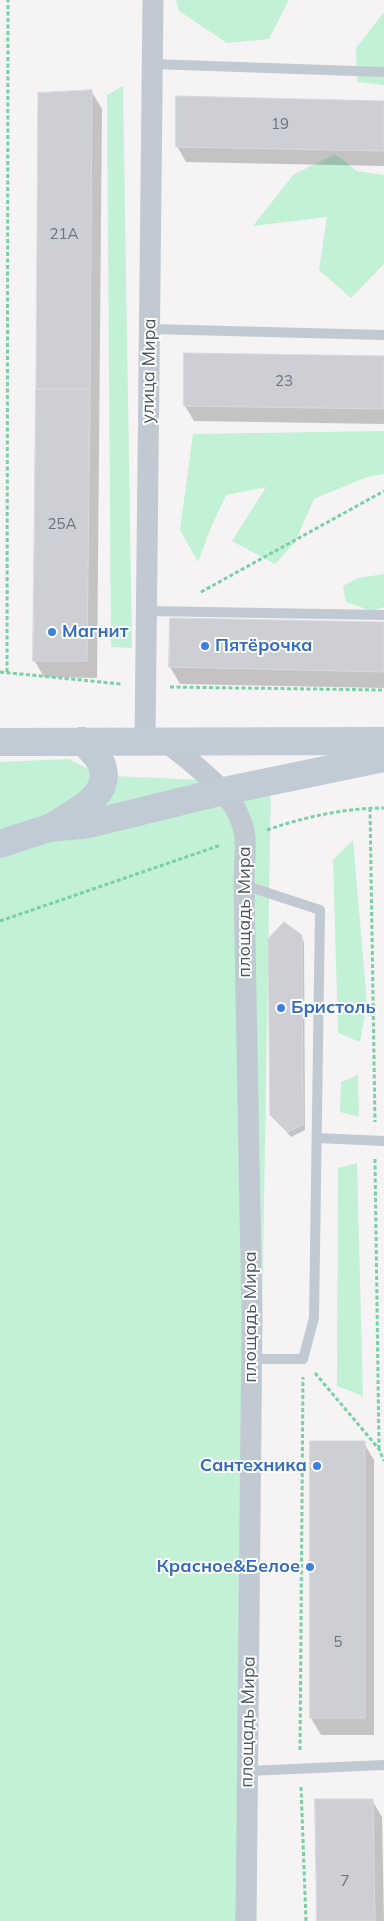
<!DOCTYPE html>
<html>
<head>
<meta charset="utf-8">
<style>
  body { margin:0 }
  canvas { display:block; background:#f5f3f3 }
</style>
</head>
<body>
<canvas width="384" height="1921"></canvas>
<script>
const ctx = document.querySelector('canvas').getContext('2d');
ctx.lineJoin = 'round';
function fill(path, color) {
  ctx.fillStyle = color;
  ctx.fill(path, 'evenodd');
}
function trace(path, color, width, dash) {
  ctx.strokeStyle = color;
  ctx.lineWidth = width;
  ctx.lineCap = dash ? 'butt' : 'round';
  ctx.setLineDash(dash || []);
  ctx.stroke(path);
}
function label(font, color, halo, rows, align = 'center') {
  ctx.font = font + ' Mulish,sans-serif';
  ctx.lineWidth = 4;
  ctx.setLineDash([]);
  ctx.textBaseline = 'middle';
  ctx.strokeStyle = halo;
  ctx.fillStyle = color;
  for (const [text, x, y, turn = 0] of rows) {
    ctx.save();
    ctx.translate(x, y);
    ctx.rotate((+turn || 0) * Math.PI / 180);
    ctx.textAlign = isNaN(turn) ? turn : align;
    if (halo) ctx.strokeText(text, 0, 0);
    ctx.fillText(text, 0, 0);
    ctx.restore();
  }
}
const green = new Path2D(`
  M176,0H289L269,39L227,43L179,11Z
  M384,12V85L357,82L356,48Z
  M123,86L132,648L111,647L107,95Z
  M335,154L357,171L384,175V264L351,298L319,270L327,217L253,226L293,175Z
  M384,431V474L367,477L314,499L295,542L275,564L232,541L266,487L226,495L212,525L198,562L180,530L193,434Z
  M384,574V607L372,611L346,602L343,586L358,578Z
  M69,759L90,770L91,775L271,783L252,1921H0V762Z
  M353,840L367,1003L360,1042L338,1033L333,860Z
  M358,1075L359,1117L340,1112L341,1082Z
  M357,1163L363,1396L337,1386L338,1168Z`);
const shadow = new Path2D(`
  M92,92L102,109L97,678L44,677L34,660Z
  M384,102V166L186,162L177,146Z
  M384,357V424L194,421L185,406Z
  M384,623V688L180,684L170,667Z
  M301,936L304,942L305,1130L291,1137L271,1115Z
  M364,1443L374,1460V1735H321L311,1718Z
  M372,1800L382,1817L384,1921H318Z`);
const building = new Path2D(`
  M92,90L90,389H36L38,93Z
  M176,96L384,101V151L176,147Z
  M184,353L384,356V409L184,406Z
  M36,389H90L87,661H33Z
  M170,618L384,622V672L169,667Z
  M284,922L302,935L303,1125L287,1132L270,1115L268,939Z
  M310,1441H365V1718H310Z
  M315,1799H373L375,1921H317Z`);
const path = new Path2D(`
  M201,592L384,491
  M0,672L121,684
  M7,672L8,0
  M170,687L384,690
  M370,808L375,1122
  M267,830C304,817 345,808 384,808
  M0,921L221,845
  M375,1159L379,1449
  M315,1373L379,1449L384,1461
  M300,1750L303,1377
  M301,1787L306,1921`);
const lane = new Path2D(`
  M152,64L384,72
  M150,329L384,335
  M147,611L384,615
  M244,885L320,910L314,1318L303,1359H252
  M317,1138L384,1141
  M248,1771L384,1765`);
const street = new Path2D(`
  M145,742L153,0
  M168,743C197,768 241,796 245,838C246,853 244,870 244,885L252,1319L246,1921`);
const secondary = new Path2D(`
  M0,742L384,741
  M55,825C73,813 110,797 103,769C101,758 90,749 82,741
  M0,844L49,828L89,824L224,791L384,758`);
const markers = [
  [52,632,5,"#3f7fe0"],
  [205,646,5,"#3f7fe0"],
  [281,1008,5,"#3f7fe0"],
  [317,1466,5,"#3f7fe0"],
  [310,1567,5,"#3f7fe0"]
];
const numberNames = [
  ["19",280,124],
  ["21А",64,234],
  ["23",284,381],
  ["25А",62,524],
  ["5",338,1642],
  ["7",345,1881]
];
const streetNames = [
  ["улица Мира",149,371,-89],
  ["площадь Мира",245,912,-90],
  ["площадь Мира",251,1317,-90],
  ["площадь Мира",248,1722,-89]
];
const shopNames = [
  ["Магнит",62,632],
  ["Пятёрочка",215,646],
  ["Бристоль",291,1008],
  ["Сантехника",307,1466,"right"],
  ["Красное&Белое",300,1567,"right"]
];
fill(green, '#c3f1d5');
fill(shadow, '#0003');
fill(building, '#cdcfd5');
trace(building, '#d7d9de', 1);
trace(path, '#7ad0a6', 3, [4, 2.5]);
trace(lane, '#c1cad2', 10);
trace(street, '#c1cad2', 21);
trace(secondary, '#c1cbd6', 28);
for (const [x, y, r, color] of markers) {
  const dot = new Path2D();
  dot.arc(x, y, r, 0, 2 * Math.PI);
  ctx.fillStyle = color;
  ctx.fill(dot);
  trace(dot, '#fff', 2);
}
label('15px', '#6b747e', null, numberNames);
label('18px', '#4a5661', '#fff', streetNames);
label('bold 18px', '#366cbe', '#fff', shopNames, 'left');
</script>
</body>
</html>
